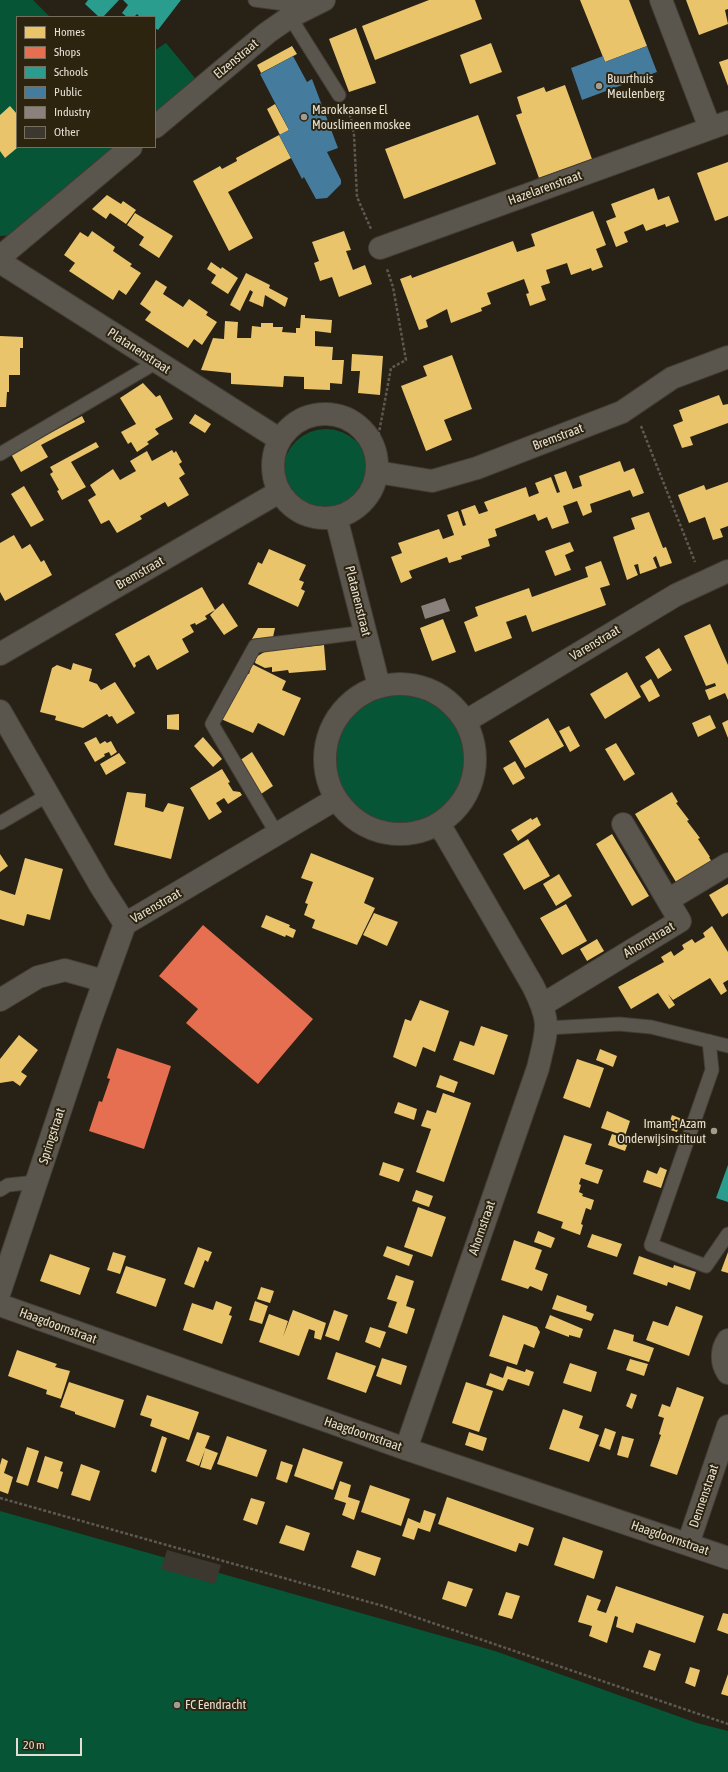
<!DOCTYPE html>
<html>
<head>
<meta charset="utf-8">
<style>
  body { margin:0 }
  #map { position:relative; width:728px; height:1772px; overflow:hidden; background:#272116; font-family:"Asap Condensed",sans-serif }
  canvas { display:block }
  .legend { position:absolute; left:16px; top:16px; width:140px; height:132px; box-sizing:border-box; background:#2d2410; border:1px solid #776f5e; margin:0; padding:5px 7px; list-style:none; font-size:12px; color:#e5dfd3 }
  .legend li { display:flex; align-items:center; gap:8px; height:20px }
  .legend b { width:20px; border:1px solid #776f5e }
  .scale { position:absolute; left:16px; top:1738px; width:66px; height:18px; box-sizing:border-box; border:2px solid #e5dfd3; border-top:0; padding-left:5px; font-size:12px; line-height:14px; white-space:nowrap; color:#e5dfd3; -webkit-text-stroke:3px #2d2410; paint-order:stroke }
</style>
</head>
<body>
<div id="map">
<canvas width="728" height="1772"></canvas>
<ul class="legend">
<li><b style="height:11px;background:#e9c46a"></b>Homes</li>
<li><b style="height:11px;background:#e76f51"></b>Shops</li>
<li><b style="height:11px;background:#2a9d8f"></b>Schools</li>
<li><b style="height:11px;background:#457b9d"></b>Public</li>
<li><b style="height:11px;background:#8a817c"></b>Industry</li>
<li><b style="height:11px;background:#3d382f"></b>Other</li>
</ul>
<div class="scale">20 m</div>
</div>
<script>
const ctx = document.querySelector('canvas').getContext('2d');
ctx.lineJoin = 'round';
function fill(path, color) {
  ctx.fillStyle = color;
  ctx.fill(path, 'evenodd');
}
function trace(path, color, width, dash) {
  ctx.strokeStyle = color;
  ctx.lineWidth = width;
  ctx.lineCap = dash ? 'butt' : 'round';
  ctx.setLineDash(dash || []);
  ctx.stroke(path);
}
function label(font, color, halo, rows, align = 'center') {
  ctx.font = font + ' "Asap Condensed",sans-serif';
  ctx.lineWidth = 4;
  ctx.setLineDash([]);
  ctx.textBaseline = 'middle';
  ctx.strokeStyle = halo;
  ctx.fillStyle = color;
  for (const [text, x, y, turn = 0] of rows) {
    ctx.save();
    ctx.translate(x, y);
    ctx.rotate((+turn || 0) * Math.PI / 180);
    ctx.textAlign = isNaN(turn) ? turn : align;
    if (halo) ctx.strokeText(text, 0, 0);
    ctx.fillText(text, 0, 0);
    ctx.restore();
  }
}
const green = new Path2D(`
  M0,0H33L50,17H17V147H116L15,235L0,236Z
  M166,43L195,78L155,113V50Z
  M283 472a43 43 0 1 1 86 0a43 43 0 1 1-86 0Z
  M334 760a66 66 0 1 1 132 0a66 66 0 1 1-132 0Z
  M0,1511L495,1651L697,1723L728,1731V1772H0Z`);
const homes = new Path2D(`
  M429,0H475L482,19L375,60L362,26Z
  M580,0H629L647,46L605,62Z
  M686,0H728V9L725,10L728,24L699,35Z
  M356,28L376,83L349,92L329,39Z
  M491,43L502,72L470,84L460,55Z
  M292,46L297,54L261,73L257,65Z
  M728,59V86L719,62Z
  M565,85L592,159L539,178L516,115L522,113L517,97L544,87L546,92Z
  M275,104L289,130L280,135L267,109Z
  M10,106L17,114V148L5,158L0,151V115Z
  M478,115L496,164L404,199L385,149Z
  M279,135L291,158L228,192L253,238L229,251L193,181L220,166L222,169L237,161L236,158Z
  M728,162V216L715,221L697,173Z
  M654,188L658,200L669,196L679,222L666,227L665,224L646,231L643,224L624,232L628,242L616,247L606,221L616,217L611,204Z
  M107,195L121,204L123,201L136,210L126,224L110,213L106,219L92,209Z
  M593,211L606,245L596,249L603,267L592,271L591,268L571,275L567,263L546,270L550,283L541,286L546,300L530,306L526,294L529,293L524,279L487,293L491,304L481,308L482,311L451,323L447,309L426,320L428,327L419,330L400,279L411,275L412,278L513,241L517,252L535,246L531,234Z
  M135,213L173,236L159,258L139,245L144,237L127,225Z
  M92,231L115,247L113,251L132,264L130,266L141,273L126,295L119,290L113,300L69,271L75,263L64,255L80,232L88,237Z
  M344,231L351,250L346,251L353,270L365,265L372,284L339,297L332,277L320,281L314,263L319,261L312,242Z
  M211,262L221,269L222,267L238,278L228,294L211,283L216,275L207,269Z
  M246,273L270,285L269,288L288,298L285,307L265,295L263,307L249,301L253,292L250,290L240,311L230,305Z
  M156,280L167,287L163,294L183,307L189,299L208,312L206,315L217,322L202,345L194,339L188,348L145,320L151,312L140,304Z
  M301,315H305V318L332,320L331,333L315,331V346L333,347L332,360H344L342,384L330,383V390L304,389V377L284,376L283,387L231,384V373L201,370L213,338L224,339L225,321L238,322L237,338H251L252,326L261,327V323H273V327H283L282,332L296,333V328H300Z
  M0,336L23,337V348H20V375H9V392H7L6,407H0Z
  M352,354L383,356L380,395L358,393L360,371H351Z
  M452,355L472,409L444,420L452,440L426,451L401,386L427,376L423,366Z
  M143,383L156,397L160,395L173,419L155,429L159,434L147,442L149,444L137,452L131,442L128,444L121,432L136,424L120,398Z
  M719,395L723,405L728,404V423L690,437L693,445L682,448L673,425L683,421L679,410Z
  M195,414L211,424L205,433L189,423Z
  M82,416L85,422L41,445L48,457L21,472L11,454Z
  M96,442L99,447L71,462L86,487L62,500L57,491L59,490L50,474L53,472L50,467Z
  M172,450L174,453L176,451L182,462L179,464L185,474L179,478L189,495L168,507L165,502L140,516L142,519L117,533L109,520L101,524L88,500L96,495L90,485L113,469L120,480L136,471L130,461L147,451L152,461Z
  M620,461L624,472L634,468L644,493L633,497L630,490L590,504L592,512L583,516L577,501L563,506L569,523L552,529L547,517L538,521L535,514L495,529L497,536L488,539L490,546L461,556L462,559L449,563L447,557L409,571L412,578L401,583L391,557L402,553L398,543L439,529L443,539L454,535L447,515L458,511L463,526L466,525L461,510L475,505L479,514L488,511L484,502L526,487L529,497L539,493L535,483L551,477L557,493L560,492L554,475L566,471L573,489L582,486L579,476Z
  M728,482V526L720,529L723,537L713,540L705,517L689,523L678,495L704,485L706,490Z
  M24,486L44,520L31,527L11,494Z
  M649,512L663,548L666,547L672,563L660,567L656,556L653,558L657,568L640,574L638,564L634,565L638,575L627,580L613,537L635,529L631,518Z
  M14,535L22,549L30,544L41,562L44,560L52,575L5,601L0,592V543Z
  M570,542L574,551L565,555L571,570L555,576L545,551Z
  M269,549L306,565L299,580L304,582L301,589L305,591L298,607L248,584L258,562L262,564Z
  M601,561L610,585L600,588L606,605L532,632L526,615L506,622L512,638L475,652L464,622L478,616L475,607L529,588L532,597L588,577L585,567Z
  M202,587L215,610L223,603L238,626L224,635L210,615L215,610L205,616L207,619L196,625L195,623L190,625L194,632L182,639L189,652L157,670L149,655L135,663L136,666L134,668L115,634Z
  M443,619L456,652L432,661L420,628Z
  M710,624L728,665V700L725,693L709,700L705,690L716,686L715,683L706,686L684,636Z
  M258,628H275L273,637L252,639Z
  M324,645L326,670L289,673L288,670L272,672V667L265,668L255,663L256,657L266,651Z
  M659,648L672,670L658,679L645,657Z
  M73,663L92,669L89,681L97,684L101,690L115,682L135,713L117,724L112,716L109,717L107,714L83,728L55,720L56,716L40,712L52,668L57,665L71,670Z
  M252,664L286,681L282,690L301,698L284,736L258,723L253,733L221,719L235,689L239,690L246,673L249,674Z
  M627,672L641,697L605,719L590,694Z
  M651,679L660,696L649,702L640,686Z
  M179,714V730L167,729V715Z
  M710,715L716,728L698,737L692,723Z
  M548,718L564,746L525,768L509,741Z
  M728,720V738L722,723Z
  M569,726L580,746L570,752L559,731Z
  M96,737L100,744L105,741L107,743L111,741L117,752L111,756L109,752L104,754L105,756L95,762L84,743Z
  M203,737L222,759L213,767L194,746Z
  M616,743L635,774L624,781L605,749Z
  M252,752L273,786L261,794L239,761Z
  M119,753L126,763L106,775L100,764Z
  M515,761L525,778L513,785L503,768Z
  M222,769L230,782L228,783L233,791L240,792L242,795L228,804L224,798L216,803L222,812L209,820L190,788Z
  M127,792L146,794L145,807L163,812L168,803L184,807L171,859L114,845Z
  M672,792L678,802L676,803L689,820L687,821L700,838L698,839L710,857H709L714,866L679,887L635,814Z
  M537,817L541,825L518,841L511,830L531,818L532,820Z
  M612,834L649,896L632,906L596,844Z
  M528,839L550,876L524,890L503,854Z
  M311,853L374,878L364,903L375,908L357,945L312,928L315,920L304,915L308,904L305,903L313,882L301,878Z
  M0,854L8,866L0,872Z
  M25,858L63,869L50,920L27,914L24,926L0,919V890L15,895Z
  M559,874L572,896L556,906L543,884Z
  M728,884V913L722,917L709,895Z
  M566,904L587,941L562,955L540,918Z
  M374,913L398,922L387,946L363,935Z
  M266,915L290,925L289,927L296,930L293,938L286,935L285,937L261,927Z
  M712,926L728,952V980L723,983L727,991L721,995L710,978L673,1000L668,994L675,1005L669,1009L658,993L631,1009L618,987L664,962L661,957L671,951L674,956L684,949L682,945L692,939L695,943L705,937L703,933Z
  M597,939L604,951L587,961L580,949Z
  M420,1000L449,1011L435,1052L423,1047L416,1067L393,1057L405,1019L411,1021Z
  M481,1026L508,1035L494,1075L453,1060L460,1041L474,1046Z
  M19,1035L38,1050L21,1072L27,1076L20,1086L13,1081L0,1083V1059Z
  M600,1049L617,1056L613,1067L596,1060Z
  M577,1059L604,1068L590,1108L563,1098Z
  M440,1075L458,1082L454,1093L436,1087Z
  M443,1093L471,1103L444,1182L416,1172L431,1129L421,1126L427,1110L436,1113Z
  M398,1102L417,1109L414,1120L394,1113Z
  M607,1111L630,1121L625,1136L601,1128Z
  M672,1115L682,1119L677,1132L667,1129Z
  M612,1134L629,1140L625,1151L608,1145Z
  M564,1135L592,1144L585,1164L603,1170L598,1184L581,1178L579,1184L581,1185L579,1192L583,1194L582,1196L594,1200L591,1210L586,1208L581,1224L583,1225L580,1235L561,1228L563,1222L537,1213Z
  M383,1162L404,1169L399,1182L379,1175Z
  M660,1167L667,1170L661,1188L643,1182L647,1170L657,1174Z
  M416,1190L433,1196L429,1207L412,1201Z
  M418,1207L446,1217L432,1257L404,1247Z
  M538,1231L555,1238L551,1248L534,1242Z
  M592,1234L622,1244L617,1257L587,1247Z
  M514,1240L542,1250L535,1269L548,1274L542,1291L530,1286L528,1289L501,1280Z
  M387,1246L413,1255L409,1266L383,1256Z
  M198,1247L212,1252L208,1262L205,1260L194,1288L184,1284Z
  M113,1252L126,1256L120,1274L107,1270Z
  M728,1252V1273L721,1271Z
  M50,1254L90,1268L80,1295L40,1281Z
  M639,1256L673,1268L674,1265L696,1272L690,1290L668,1282L667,1286L633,1274Z
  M126,1266L166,1279L156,1307L116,1293Z
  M396,1275L414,1281L406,1306L415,1309L407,1334L388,1327L397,1302L387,1299Z
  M261,1287L274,1291L270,1303L257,1299Z
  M557,1295L587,1306L586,1311L594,1314L591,1321L552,1309Z
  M216,1301L232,1307L229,1315L232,1316L222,1344L183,1330L192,1303L213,1310Z
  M255,1301L268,1306L262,1324L249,1320Z
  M676,1306L703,1316L689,1356L646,1340L653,1321L668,1326Z
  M293,1310L326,1323L321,1340L314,1338L315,1331L309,1329L299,1356L259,1342L269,1314L288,1321L283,1337Z
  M334,1310L348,1315L339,1341L325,1336Z
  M503,1315L537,1327L540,1332L534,1348L524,1344L517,1365L489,1356Z
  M550,1315L583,1329L580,1338L569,1335V1337L545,1328Z
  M370,1327L386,1332L380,1348L365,1342Z
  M614,1329L634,1335L633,1341L654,1348L649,1362L607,1349Z
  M17,1350L57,1364L55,1367L70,1371L61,1399L46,1394L47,1390L8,1376Z
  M336,1352L376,1366L366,1393L327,1379Z
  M382,1358L407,1366L401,1385L376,1376Z
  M630,1359L648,1364L644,1376L626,1370Z
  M570,1363L597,1372L591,1392L563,1383Z
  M507,1366L525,1372L526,1369L534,1372L529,1386L508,1379L503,1391L486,1385L490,1373L503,1378Z
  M69,1382L124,1400L115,1428L75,1414V1412L60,1407Z
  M466,1382L493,1391L479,1432L452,1423Z
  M677,1387L704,1397L677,1475L650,1466L661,1435L659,1434L664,1418L658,1416L662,1404L670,1407Z
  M631,1393L637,1395L632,1409L626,1406Z
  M147,1395L199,1412L189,1440L150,1426L152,1419L140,1415Z
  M563,1409L583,1416L579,1428L599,1435L589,1462L549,1449Z
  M605,1428L616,1432L610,1450L599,1446Z
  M197,1432L210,1436L205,1448L218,1453L211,1470L200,1467L205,1450L199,1466L186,1461Z
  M469,1432L487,1438L483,1451L465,1445Z
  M162,1436L167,1438L156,1473L151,1471Z
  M227,1436L267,1450L257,1477L217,1464Z
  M622,1436L634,1439L628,1458L617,1455Z
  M27,1447L39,1451L28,1486L16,1482Z
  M303,1448L343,1462L333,1490L294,1476Z
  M45,1456L63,1462L60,1471L63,1472L58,1489L37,1482Z
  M2,1458L8,1461L4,1473L13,1477L8,1494L0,1491V1465Z
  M281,1461L293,1465L287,1483L276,1479Z
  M81,1464L100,1471L90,1501L71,1495Z
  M340,1481L351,1485L348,1497L360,1501L354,1520L342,1515L346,1503L334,1499Z
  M370,1485L410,1499L401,1526L361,1512Z
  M447,1497L534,1528L528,1546L519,1543L516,1552L438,1524Z
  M251,1498L265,1502L257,1525L243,1520Z
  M424,1510L436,1514L430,1532L418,1528L414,1540L402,1536L408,1518L420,1523Z
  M286,1525L310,1533L304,1551L279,1543Z
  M563,1537L603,1551L594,1579L554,1565Z
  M357,1550L381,1558L375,1576L351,1567Z
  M448,1581L473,1589L466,1607L442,1599Z
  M616,1586L704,1616L695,1643L636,1623L633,1633L616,1627L618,1617L615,1616L607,1643L589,1636L592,1626L578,1622L587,1595L601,1600L597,1610L606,1613Z
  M506,1592L520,1596L512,1619L498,1615Z
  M723,1613L728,1614V1634L717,1630Z
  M649,1650L661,1654L655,1671L643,1667Z
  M690,1667L700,1670L695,1687L685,1683Z
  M728,1674V1696L721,1694Z`);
const shops = new Path2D(`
  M203,925L313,1019L258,1084L186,1023L198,1009L159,976Z
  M117,1048L171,1066L144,1149L89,1131L99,1101L102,1102L110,1079L107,1078Z`);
const schools = new Path2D(`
  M88,0H119L103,17H99L85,4Z
  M123,0H181L158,30L155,28V17H140L137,14L134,17H127L122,13L128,5Z
  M728,1165V1202L716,1198Z`);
const public = new Path2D(`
  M647,46L657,72L582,100L571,68L603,56L605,62Z
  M293,56L307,82L312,79L338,148L327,152L341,180V184L327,198L316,199L304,177L302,179L279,135L289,130L260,74Z`);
const industry = new Path2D(`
  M445,598L450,611L425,619L421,606Z`);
const building = new Path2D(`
  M167,1550L221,1565L215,1584L161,1569Z`);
const path = new Path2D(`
  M347,110L351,118L354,135L357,197L371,229
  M641,426L695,562
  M371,439L378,438L391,368L406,360L393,287L387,269
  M0,1498L383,1606L728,1724`);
const service = new Path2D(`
  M255,0L307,7
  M290,17L339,95
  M0,454L157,362
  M0,823L48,795
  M277,834L212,724L255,646L366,632
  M547,1028L619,1024L651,1027L728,1046
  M709,1041L712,1070L651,1245L706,1266L728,1234
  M0,1190L8,1185L36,1182`);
const minor = new Path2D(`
  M661,0L710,128
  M155,127L267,33L290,17L324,0
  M380,248L728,122
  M0,257L131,147
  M0,262L279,439
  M273 466a52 52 0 1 1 104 0a52 52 0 1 1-104 0Z
  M377,472L432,481L477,468L622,412L672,378L728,357
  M336,517L379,686
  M0,654L279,492
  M325 759a75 75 0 1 1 150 0a75 75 0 1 1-150 0Z
  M0,711L100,885L125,924
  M466,721L676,595L728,571
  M668,900L728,864
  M0,1000L38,977L65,970L104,981
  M542,1005L680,921L623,824
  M0,1291L90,1021L125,924L336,799
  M0,1305L406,1449L728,1558
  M728,1340C721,1350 721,1363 728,1373
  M406,1449L538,1068C547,1029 552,1024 533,986L445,834L437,825
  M688,1544L728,1426`);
const markers = [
  [599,86,4,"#a29c91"],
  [304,117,4,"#a29c91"],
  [714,1131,4,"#a29c91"],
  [177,1705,4,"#a29c91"]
];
const streetNames = [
  ["Elzenstraat",236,59,-40],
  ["Hazelarenstraat",545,188,-20],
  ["Platanenstraat",139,351,33],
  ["Bremstraat",558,437,-21],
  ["Bremstraat",140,573,-30],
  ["Platanenstraat",358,601,76],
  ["Varenstraat",595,643,-31],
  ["Varenstraat",156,906,-30],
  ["Ahornstraat",649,940,-31],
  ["Springstraat",52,1136,-72],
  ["Ahornstraat",482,1228,-71],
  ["Haagdoornstraat",58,1326,20],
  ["Haagdoornstraat",363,1434,19],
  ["Dennenstraat",704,1496,-71],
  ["Haagdoornstraat",670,1538,19]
];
const poiNames = [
  ["Buurthuis",607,79],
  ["Meulenberg",607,94],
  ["Marokkaanse El",312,110],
  ["Mouslimeen moskee",312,125],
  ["Imam-ı Azam",706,1124,"right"],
  ["Onderwijsinstituut",706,1139,"right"],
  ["FC Eendracht",185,1705]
];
fill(green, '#055536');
fill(homes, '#e9c46a');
fill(shops, '#e76f51');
fill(schools, '#2a9d8f');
fill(public, '#457b9d');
fill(industry, '#8a817c');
fill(building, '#3d382f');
trace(service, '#423d35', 15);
trace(minor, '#423d35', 24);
trace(path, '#5d5952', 2.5, [3, 2]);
trace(service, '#5a564d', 13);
trace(minor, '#5a564d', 22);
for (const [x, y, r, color] of markers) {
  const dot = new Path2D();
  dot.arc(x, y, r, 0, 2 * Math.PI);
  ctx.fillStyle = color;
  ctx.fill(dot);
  trace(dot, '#2d2410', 1.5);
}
label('13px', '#e5dfd3', '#2d2410', streetNames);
label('13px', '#e5dfd3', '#2d2410', poiNames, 'left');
</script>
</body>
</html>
